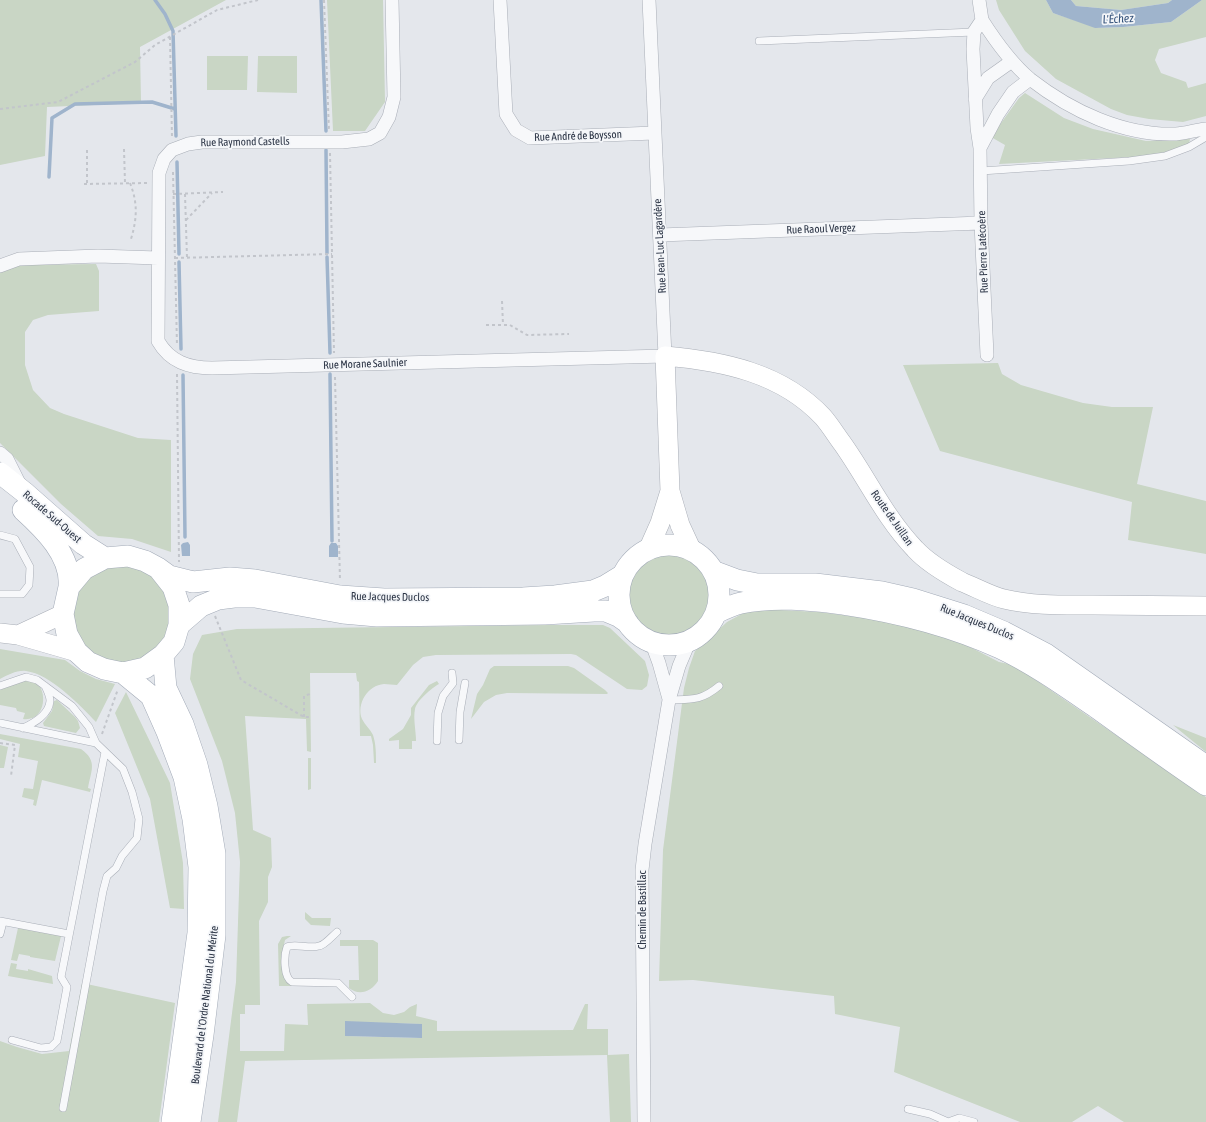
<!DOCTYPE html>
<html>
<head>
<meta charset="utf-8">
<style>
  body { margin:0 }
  canvas { display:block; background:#e4e7ec }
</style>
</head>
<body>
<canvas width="1206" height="1122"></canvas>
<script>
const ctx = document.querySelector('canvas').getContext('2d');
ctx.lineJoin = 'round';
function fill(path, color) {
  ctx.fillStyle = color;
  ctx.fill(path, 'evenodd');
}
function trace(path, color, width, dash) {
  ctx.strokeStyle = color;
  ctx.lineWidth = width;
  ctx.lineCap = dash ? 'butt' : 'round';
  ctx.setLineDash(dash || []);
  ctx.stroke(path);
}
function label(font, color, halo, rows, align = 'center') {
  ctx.font = font + ' "Asap Condensed",sans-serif';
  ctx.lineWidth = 3.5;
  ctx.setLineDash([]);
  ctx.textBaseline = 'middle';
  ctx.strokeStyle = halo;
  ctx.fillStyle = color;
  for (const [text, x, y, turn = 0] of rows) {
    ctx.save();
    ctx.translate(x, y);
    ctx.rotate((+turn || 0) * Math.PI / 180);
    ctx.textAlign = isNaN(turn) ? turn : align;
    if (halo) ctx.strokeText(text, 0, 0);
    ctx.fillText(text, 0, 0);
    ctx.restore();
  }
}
const green = new Path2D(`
  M0,0H226L140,47L141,103L47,107L45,156L0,165Z
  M327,0H383L385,102L365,131H333Z
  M996,0H1046L1053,13L1098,28L1123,27L1171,22L1202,0H1206V37L1159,49L1155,60L1161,73L1186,82L1188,88L1206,83V116L1183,122L1149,119L1127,115L1111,109L1056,79L1025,51L999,10Z
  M1071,0H1172L1168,3L1121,10L1076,6Z
  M207,56H248L247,90H207Z
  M258,56H297V93L257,92Z
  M1025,93L1064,118L1093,129L1146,141L1190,139L1189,144L1165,153L1133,157L999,164L1005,145L991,137L1019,98Z
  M96,264L99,271V311L48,315L33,320L25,332V365L33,390L50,408L64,414L138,438L171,440V552L132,539L98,536L61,504L0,443V271L20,265Z
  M998,363L1002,374L1021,385L1083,403L1112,407H1153L1137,484L1206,501V554L1128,540L1132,502L940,451L903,365Z
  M628 595a42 42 0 1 1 84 0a42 42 0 1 1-84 0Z
  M72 614a49 49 0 1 1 98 0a49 49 0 1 1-98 0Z
  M760,609L819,612L873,619L933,631L970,647L999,662L1014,665L1206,797V1122H1124L1098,1106L1072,1122H1020L894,1072L900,1027L835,1014L834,996L693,980L659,981L663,850L684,688L689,668L695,651L727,622L749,610Z
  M549,625H603L610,628L645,661L649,675L647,686L642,690L627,689L576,655L571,654L436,655L423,657L413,665L397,685C393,685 388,684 384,684C368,685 356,704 362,719C365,725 370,729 373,735C376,744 376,753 376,763H374L373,745L371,736H360L359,682L357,681L356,673H310L311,752L307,751L306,719L245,716L253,830L271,838L272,867L268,877V902L259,921L260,1005H245V1014H240V1051H284L285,1024L308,1025L307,1004L370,1003L383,1013L394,1015L404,1012L410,1007L417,1004L416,1016L437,1021V1031L573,1030L585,1004H588L587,1029H608V1055L629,1054L631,1122H610L607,1055L245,1061L237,1122H218L236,982L240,862L235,813L222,761L190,679L193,654L202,635L237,629ZM345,1022L422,1024V1038L345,1036Z
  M0,649L65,660L80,671L96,679L115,684L96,722C80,705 50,674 26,671C17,670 8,675 0,679Z
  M494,666H568L574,668L605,690L608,693L607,694L507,693L496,695L484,702L471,719L477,694L483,685L490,669Z
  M20,681C25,681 32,680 36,683C48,690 46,722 23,719L25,713L17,711L16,708L0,705V690Z
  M437,681L439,684C432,688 417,700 415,709C413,719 416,731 416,741H412V749H399V740L389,741V739L403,729L411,715V708L429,685Z
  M126,692L170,783L183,863L184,909L170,908L150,799L115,713Z
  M57,700L75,717L78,721L80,728L76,733L44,726L43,723L52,711L54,701Z
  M1173,725L1206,738V752Z
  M0,734L81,749C98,761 91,771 88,788L91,789L90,792L42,780L36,806L33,805L34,800L22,797L24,788L33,789L38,761L18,757L20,744L0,739Z
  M0,745L8,747L4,768H0Z
  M308,758H311V789L308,790Z
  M305,912L312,918H331L330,926L311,925L305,919Z
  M18,928L61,936L55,961L30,957V956L19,954L17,961L11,960Z
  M287,936H291L285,940L283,949L291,986H279L278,944L282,937Z
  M340,940H373L378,943V981C371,992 359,996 349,988V980H359L358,946H340Z
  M11,963L17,964L16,969L28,971V969L52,976L53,984L8,976Z
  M82,983L175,1003L159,1122H0V1041L17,1047L42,1054L69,1051Z`);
const water = new Path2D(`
  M1046,0H1071L1076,6L1121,10L1168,3L1172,0H1202L1171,22L1123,27L1095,28L1053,13Z
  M188,542L190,545V556H182L181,545L183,543Z
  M331,543H336L338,546V557H329V546Z
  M345,1021L422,1024V1038L345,1036Z`);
const stream = new Path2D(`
  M155,0L165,14L173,31L176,136
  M321,0L326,131
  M326,150L327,253
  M177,162L179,254
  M49,177L52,118L75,104L152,102L175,109
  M327,257L330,353
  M179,262L181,349
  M330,374L332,541
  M183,375L185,537`);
const path = new Path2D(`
  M324,0L329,131
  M170,37L172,138
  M0,109L58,102L135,62L155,45L217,10L258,0
  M124,149L125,183
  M87,150V184
  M330,153L334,353
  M173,172L177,346
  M130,183C138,203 137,219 131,239
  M84,184L147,183
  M173,194L223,192
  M185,194L187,258
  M186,220L212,193
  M175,258L332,254
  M502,301L503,325
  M486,325H510L527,335L569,334
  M177,374L179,562
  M335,377L340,581
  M215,616L241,680L304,717H311
  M304,717V696L310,694
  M102,734L118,689
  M0,743L15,745L11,776`);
const lane = new Path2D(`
  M759,41L974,32
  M981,171L1129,161L1165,156L1189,147L1206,137
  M0,535L15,539L30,567L29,585L22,594H0
  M0,686L26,677L37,680L72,706L89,727L96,743L123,769L132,792L139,819L137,838L122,856L116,868L107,876L103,891L63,1108
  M669,700C692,699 701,701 719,686
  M0,723L96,743
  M23,728C34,723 49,715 50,701C50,696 47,690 45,686
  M459,740L460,712L465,683
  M437,741L438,713L443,696L453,683L452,673
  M0,921L69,934
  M337,932C332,936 325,945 319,946C310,949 293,943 287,947C284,955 283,977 292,982L338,983L352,997
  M0,934L3,922
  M12,1040L41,1048L51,1047L57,1041L67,987L61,977L105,752
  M908,1109L930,1114L948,1122
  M948,1122L959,1118L974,1122`);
const street = new Path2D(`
  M392,0L394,97L389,117L380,133L369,139L342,142H202L188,144L172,150L164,159L159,173L158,341C170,362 189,368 212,368L665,356L649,0
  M500,0L506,114L516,130L530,138L654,133
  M979,0L982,20L974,32L973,49L977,128L980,148L981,223L987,355
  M982,20C996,42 1011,63 1030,79C1071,111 1124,136 1176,134C1186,133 1196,130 1206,129
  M975,99L988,78L1012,61
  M980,148L998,114L1013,92L1030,79
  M660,235L981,223
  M0,266L19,259L98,256L158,258
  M0,453L7,459L19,483
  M651,641L659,663L669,699
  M644,1122L642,870L645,844L669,700L679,666L690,640`);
const secondary = new Path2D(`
  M648,550L660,523L670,491
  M692,551L680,525L670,491L665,356C723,361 782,373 823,417C830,425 836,435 842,443C867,478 885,518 915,549C926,561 947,574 962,582C975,587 991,596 1004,599C1033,606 1064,605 1093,605C1131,605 1168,606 1206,606
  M0,633L18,635L77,652
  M18,635L63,614`);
const primary = new Path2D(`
  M0,473L24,492L83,544L105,558
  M23,510C44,529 72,556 69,587
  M619 595a50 50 0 1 1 100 0a50 50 0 1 1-100 0Z
  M158,568L173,587L179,605V625L174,642L163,655L145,668L123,673L104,669L88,662L77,652L67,634L63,614L69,587L84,569L105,558L128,556L145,561L158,568L169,576L193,582L230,578L255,580L340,596L384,599L523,598L555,596L593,591L605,586L623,575
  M713,571L737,580L757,584H815L882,592L913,599L964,615L1004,632L1046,654L1206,766
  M716,613C724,609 732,605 741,603C774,596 810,600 843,604C897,612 950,625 1000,648C1034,664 1066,687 1097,708C1133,734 1169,760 1206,785
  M179,625L201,606L218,599L234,597H255L343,613L377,616L545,614L594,611H606L618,616L628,623
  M163,655L166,688L183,724L197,765L207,806L215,854V935L203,1035L190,1122
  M123,673L151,696L167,732L184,777L193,819L199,867L198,933L172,1122`);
const streetNames = [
  ["Rue André de Boysson",578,136,-2],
  ["Rue Raymond Castells",245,142,-1],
  ["Rue Raoul Vergez",821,229,-2],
  ["Rue Jean-Luc Lagardère",660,246,-93],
  ["Rue Pierre Latécoère",983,252,-92],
  ["Rue Morane Saulnier",365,364,-2],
  ["Rocade Sud-Ouest",52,517,41],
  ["Route de Juillan",892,518,55],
  ["Rue Jacques Duclos",390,597,1],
  ["Rue Jacques Duclos",977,622,22],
  ["Chemin de Bastillac",643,910,-90],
  ["Boulevard de l'Ordre National du Mérite",205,1005,-83]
];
const waterNames = [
  ["L'Échez",1118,19,-3]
];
fill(green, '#c9d6c5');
fill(water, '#9fb4cc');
trace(stream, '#9fb4cc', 3.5);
trace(lane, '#a9aeb7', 8);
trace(street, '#a9aeb7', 14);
trace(secondary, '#a9aeb7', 20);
trace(primary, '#a3abb8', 22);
trace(path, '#c2c5cb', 2, [3, 3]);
trace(lane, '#f7f8fa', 7);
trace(street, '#f7f8fa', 13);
trace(secondary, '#fff', 19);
trace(primary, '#fff', 21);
label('11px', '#2b3445', '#f4f6f9', streetNames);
label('italic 12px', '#34527a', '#f4f6f9', waterNames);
</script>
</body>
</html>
